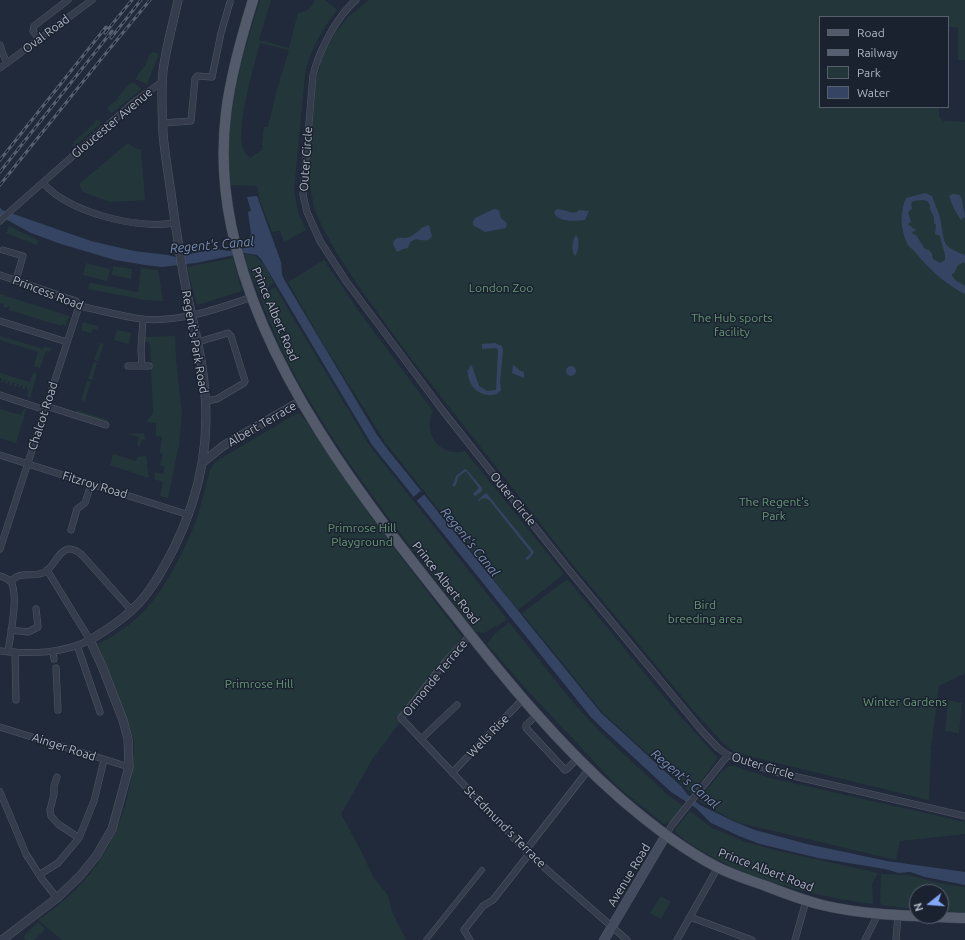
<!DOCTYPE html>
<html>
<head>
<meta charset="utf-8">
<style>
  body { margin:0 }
  #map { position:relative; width:965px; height:940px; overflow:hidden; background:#212a3a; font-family:Ubuntu,sans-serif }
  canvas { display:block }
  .legend { position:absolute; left:819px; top:16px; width:130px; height:92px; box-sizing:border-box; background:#1b222f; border:1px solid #575e6c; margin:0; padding:5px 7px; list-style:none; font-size:12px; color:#b0b7c7 }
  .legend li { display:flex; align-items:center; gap:8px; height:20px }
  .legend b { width:20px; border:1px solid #575e6c }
  .north { position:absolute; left:909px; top:884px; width:40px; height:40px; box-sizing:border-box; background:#1b222f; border:1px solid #575e6c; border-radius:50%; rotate:253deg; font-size:11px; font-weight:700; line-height:16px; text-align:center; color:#b0b7c7 }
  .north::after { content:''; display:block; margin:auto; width:14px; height:18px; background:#83a7f9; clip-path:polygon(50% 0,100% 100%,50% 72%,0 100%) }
</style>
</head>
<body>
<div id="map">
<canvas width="965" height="940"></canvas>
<ul class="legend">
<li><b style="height:5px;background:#535b6b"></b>Road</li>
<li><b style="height:5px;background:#576072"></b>Railway</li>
<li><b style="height:11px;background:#23373b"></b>Park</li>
<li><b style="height:11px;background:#354462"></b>Water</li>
</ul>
<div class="north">N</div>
</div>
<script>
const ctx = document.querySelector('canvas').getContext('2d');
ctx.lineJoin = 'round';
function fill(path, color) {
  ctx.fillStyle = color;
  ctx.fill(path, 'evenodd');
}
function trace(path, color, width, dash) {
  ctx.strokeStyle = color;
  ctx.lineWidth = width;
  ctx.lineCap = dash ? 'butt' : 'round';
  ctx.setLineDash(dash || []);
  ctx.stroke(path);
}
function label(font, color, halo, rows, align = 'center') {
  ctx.font = font + ' Ubuntu,sans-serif';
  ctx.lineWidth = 3;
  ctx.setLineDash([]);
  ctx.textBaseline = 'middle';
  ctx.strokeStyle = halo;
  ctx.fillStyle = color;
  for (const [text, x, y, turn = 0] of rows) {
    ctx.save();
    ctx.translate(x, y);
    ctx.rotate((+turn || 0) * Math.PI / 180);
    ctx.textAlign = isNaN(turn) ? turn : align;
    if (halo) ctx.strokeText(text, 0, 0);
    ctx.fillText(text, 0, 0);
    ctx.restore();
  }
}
const green = new Path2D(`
  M260,0H271L259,40L289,48L298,13C307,11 311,9 315,0H325L337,10C323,29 309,51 305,74L294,190L298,212L306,230L284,242L280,231L272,232L260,201L257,186L231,185C223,119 241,62 260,0ZM260,43L289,50L276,93L268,127H264L262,145L263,146L262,149L263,150L257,153L250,158C247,155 244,152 243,148C236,125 254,67 260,43Z
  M369,0H965V60H958V27H948V17H820V107H939V116L943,121L965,122V673L939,686L932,741L930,747L931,752L929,800L748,756L735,752L723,743L693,710L569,560L403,348L360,288L336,252L320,222L314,207L309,181L311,144L316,82L323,54L335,33L348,17Z
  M152,52L159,54L147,84L135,79L138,76L137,75L145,66L150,54H151Z
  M133,82L142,89L112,113L107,108L119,98L118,97L130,83L131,84Z
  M97,119L101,123L74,147L72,145L74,143L73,142L87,130L92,124L93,125L95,123L94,122Z
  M128,143L135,148L141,150L145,200L110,202L83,192L79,184Z
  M9,226L38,240L37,245L6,233Z
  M245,254C262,254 267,271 274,283L259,294L247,265Z
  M233,258L242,291L197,305L187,267Z
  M324,260L360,313L433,411C422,433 440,458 465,451L564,574L518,610L385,442L324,345L288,282Z
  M86,263L110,269L107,281L83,275Z
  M113,266L132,269L131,279L112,275Z
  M141,268L158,270L163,301L145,300L88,289L89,284L91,283L138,292Z
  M275,287L369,445L507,619L497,627L495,626L485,633L476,632C419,557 359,484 311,403C290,370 274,333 260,297Z
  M0,291V294L69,316L66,326L62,324L61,326L9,310L10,306H8L7,308L3,307L4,304L1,303L0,305Z
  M83,322L98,326L97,330L93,329L91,333L81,330Z
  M117,330L131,333L129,344L114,340Z
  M0,336L43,349L44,347L51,348L50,352L46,351L40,368L34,366L38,352L0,340Z
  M175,336L176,360L182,415L179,445L168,498L160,496L163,482L154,479L155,472L163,474L165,467L160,465L163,454L160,453L162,437L156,436V423L146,422L153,413L150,345L149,342H145V337Z
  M100,343L104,344L98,361L94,360Z
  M94,362L97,363L92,380L88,378Z
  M0,373L30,382L33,373L37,374L30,398L27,397L29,391L27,390V387H25V389H22L23,386L21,385L20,388L18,387L19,384H17L16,387L14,386L15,383L13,382L12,385H10V382L9,381L7,384L5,383L6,380H4L3,383L1,382L2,379L0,378Z
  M87,381L91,382L85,401L81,400Z
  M0,409L21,415L24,409H26L16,443L0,438Z
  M77,410L108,420L107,423L76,413Z
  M296,414H301L367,512L462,637L397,719L400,722L373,758L341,814L362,853L374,879L388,895L392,912L406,940H62L38,920C91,886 125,834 132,771C133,762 135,750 134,741C132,732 128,724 125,715C117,691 107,668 98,644C112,637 126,628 138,617C162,596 187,547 197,517C202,502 206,485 210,470L215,462Z
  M144,433L145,440L142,439L140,446L137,445L139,437L128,434Z
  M113,454L136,461L138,457L146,456L149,478L110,465Z
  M566,580L569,581L673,708L716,756L717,759L715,762L692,794L602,712L522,613Z
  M509,622L571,700L600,732L667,794L683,806L670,822L664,824L618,787L528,691L487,644L494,635Z
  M948,700L962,703L959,733L945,731Z
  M729,766H734L770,778L965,822V834L900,841L896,860L736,822L698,801L721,772Z
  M690,811L712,828L746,842L774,850L878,873L872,884L873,904C809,896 725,874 675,832L676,828Z
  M881,874L908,875L943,884L965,887V913L941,911V892H917V909L882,905L880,902Z
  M661,896L671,902L661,919L650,913Z
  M38,922L45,929L34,940H26L23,937Z`);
const water = new Path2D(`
  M925,193L932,196C935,205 940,214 941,223C945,245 942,246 965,255V264L964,262L958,265L954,273L952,274V276L955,280L965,286V294C945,284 929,269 915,252C912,249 908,246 907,243C900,228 900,212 906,198ZM923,200L927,201L930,205V209L934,217V223L936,225L935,234L940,236C941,244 946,252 945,260L940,263L933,259L932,254L929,250L925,249L916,235L913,234L912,232L915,231L916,229H914L908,224L911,222L908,212L912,209L911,204L913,201Z
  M952,194C963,194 962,198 963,207C964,211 965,213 965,217L961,220L954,209L949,196Z
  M257,196L281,262L282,275L285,281L377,435L388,450L601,713L610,721L681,786L687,794L700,805L735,822L755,830L807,844L887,861L965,872V885L925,877L910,872L899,873L885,869L818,858L760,844L739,836L711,823L696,808L671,792L604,730L590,716L372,445L261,259L257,255L244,253L196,263L162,267L145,265L115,260L61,244L31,233L0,216V207L2,210L91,241L134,251L168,255L175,257L214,249L230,251L245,248L251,234L248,212L251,211L247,197Z
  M494,209L499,210L501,218L507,223L506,228L485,232L473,225V222L475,218Z
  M557,209C564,209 570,214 577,212L579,210L589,211L585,220C577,221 557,223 554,212Z
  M429,225L432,236C428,243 422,240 416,239L410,242L408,248L403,249L397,252L393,244C396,234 402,240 409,237C419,233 418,228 429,225Z
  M576,235C580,239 579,251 575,256C571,251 572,240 576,235Z
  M495,343L502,346L503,351L500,382L501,390L497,394C485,398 472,391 469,379C468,376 468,373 467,370H469L470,365L472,366L479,386L487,391L496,390L498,351L497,348L482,349V344Z
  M513,364L520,371L524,372V378L512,373Z
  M566 371a5 5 0 1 1 10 0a5 5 0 1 1-10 0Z
  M465,469L467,470L482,488V491L475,496L473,494L479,488L466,471L458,477L456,485L454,487L452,485L454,483L456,476Z
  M486,493L487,494L534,552L532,555L527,560L525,559L531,553L530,551L490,501C486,497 483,497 479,501L478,500Z`);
const pier = new Path2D(`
  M423,489L426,493L415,502L412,498Z`);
const pedestrian = new Path2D(`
  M426,940L482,870`);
const minor = new Path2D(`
  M356,0C336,17 319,51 313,75L303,195L307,212L320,241L346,281L443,411L569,570L702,731L718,748L728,755L772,771L965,816
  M39,39L33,31L34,26L68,0
  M0,45L2,52L7,63
  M0,68L92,0
  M163,123L191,121L195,79L197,76L212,77L221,33L230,2
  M43,183C70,213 136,229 175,223
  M0,221L6,215L134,102L162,82
  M3,250L23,256L16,280
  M0,275L76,301L79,306C99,310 120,316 141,319C179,323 217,309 252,297
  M0,321L67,342
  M198,342L228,333L231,336L245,381L244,383L217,399L206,401
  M128,366H149
  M142,366L141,349L143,319
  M0,395L45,410
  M46,406L106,425
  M0,455L189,515
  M71,530L77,509L85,503L91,484
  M0,549L79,306
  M0,576C4,577 8,579 11,582C19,595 10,637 8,652
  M11,582C20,569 32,579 45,572C57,565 61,537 82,555L132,611
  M11,630L28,632L38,627L36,609
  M470,635L446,661L401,718L529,854L627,940
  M77,645L100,712
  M0,651C31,654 62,654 90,640L47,570
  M53,651L54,659
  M15,652L16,700
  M56,668L58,710
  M537,715L526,725V728L565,770L567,769L578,758
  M0,727L129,767
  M421,739L457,705
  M452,773L523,699
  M57,777L54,786V794L50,810L51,816L58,824L79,838
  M0,792L26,854L42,879L57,898
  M666,835L672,825L728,755
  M526,850L589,769
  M39,875L58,863L79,838L94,801L104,760
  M690,917L752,940
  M470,940L464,930L483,906L493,900L529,854
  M677,940L718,867
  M795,940L806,901
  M865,940L878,914
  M896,940L898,915`);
const tertiary = new Path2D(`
  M202,463L223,446L301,401
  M2,940L57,898L80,876L97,855L112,829L119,804L129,767L128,739L123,720L102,666L90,640C105,631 119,622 132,610C150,594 163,569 174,548C203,489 212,432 202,367C198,339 190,311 185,283C180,258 177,233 173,208C170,183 165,158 163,133C162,112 161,91 163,71C166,47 173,24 178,0`);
const secondary = new Path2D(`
  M604,940L666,835`);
const primary = new Path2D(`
  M253,0C228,80 214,142 231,225C260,370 364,501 454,614C505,679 558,744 621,799C650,824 682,849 717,867C733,875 749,880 766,886C784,893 802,900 822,905C868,916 917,916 965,918`);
const rail = new Path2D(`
  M105,33L132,0
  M111,38L141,0
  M0,160L106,27
  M0,172L112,31
  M0,185L102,58L150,0`);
const streetNames = [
  ["Oval Road",46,34,-37],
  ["Gloucester Avenue",112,123,-40],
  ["Outer Circle",306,159,-86],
  ["Princess Road",48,293,21],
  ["Prince Albert Road",275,314,67],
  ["Regent's Park Road",195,342,80],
  ["Chalcot Road",43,416,-72],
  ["Albert Terrace",262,424,-30],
  ["Fitzroy Road",95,485,17],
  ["Outer Circle",513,499,51],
  ["Prince Albert Road",446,583,52],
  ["Ormonde Terrace",435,678,-51],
  ["Wells Rise",488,736,-46],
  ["Ainger Road",64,747,18],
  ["Outer Circle",763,766,17],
  ["St Edmund's Terrace",505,827,45],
  ["Prince Albert Road",766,870,21],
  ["Avenue Road",629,875,-59]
];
const parkNames = [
  ["London Zoo",501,288],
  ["The Hub sports",732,318],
  ["facility",732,332],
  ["The Regent's",774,502],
  ["Park",774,516],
  ["Primrose Hill",362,528],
  ["Playground",362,542],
  ["Bird",705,605],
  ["breeding area",705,619],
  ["Primrose Hill",259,684],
  ["Winter Gardens",905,702]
];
const waterNames = [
  ["Regent's Canal",212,245,-5],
  ["Regent's Canal",470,542,51],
  ["Regent's Canal",685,779,40]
];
fill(green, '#23373b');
fill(water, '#354462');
fill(pier, '#212a3a');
trace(pedestrian, '#505765', 5.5);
trace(minor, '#505765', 7);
trace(tertiary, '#505765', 9);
trace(secondary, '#505765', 10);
trace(primary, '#3e4554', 11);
trace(pedestrian, '#353c4b', 4.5);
trace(minor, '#353c4b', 6);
trace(tertiary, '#353c4b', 8);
trace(secondary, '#434b5e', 9);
trace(primary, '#535b6b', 10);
trace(rail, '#576072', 3);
trace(rail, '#1b222f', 1.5, [4.5]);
label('12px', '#b0b7c7', '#1b222f', streetNames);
label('12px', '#679876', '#1b222f', parkNames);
label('italic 13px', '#778baf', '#1b222f', waterNames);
</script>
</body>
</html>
